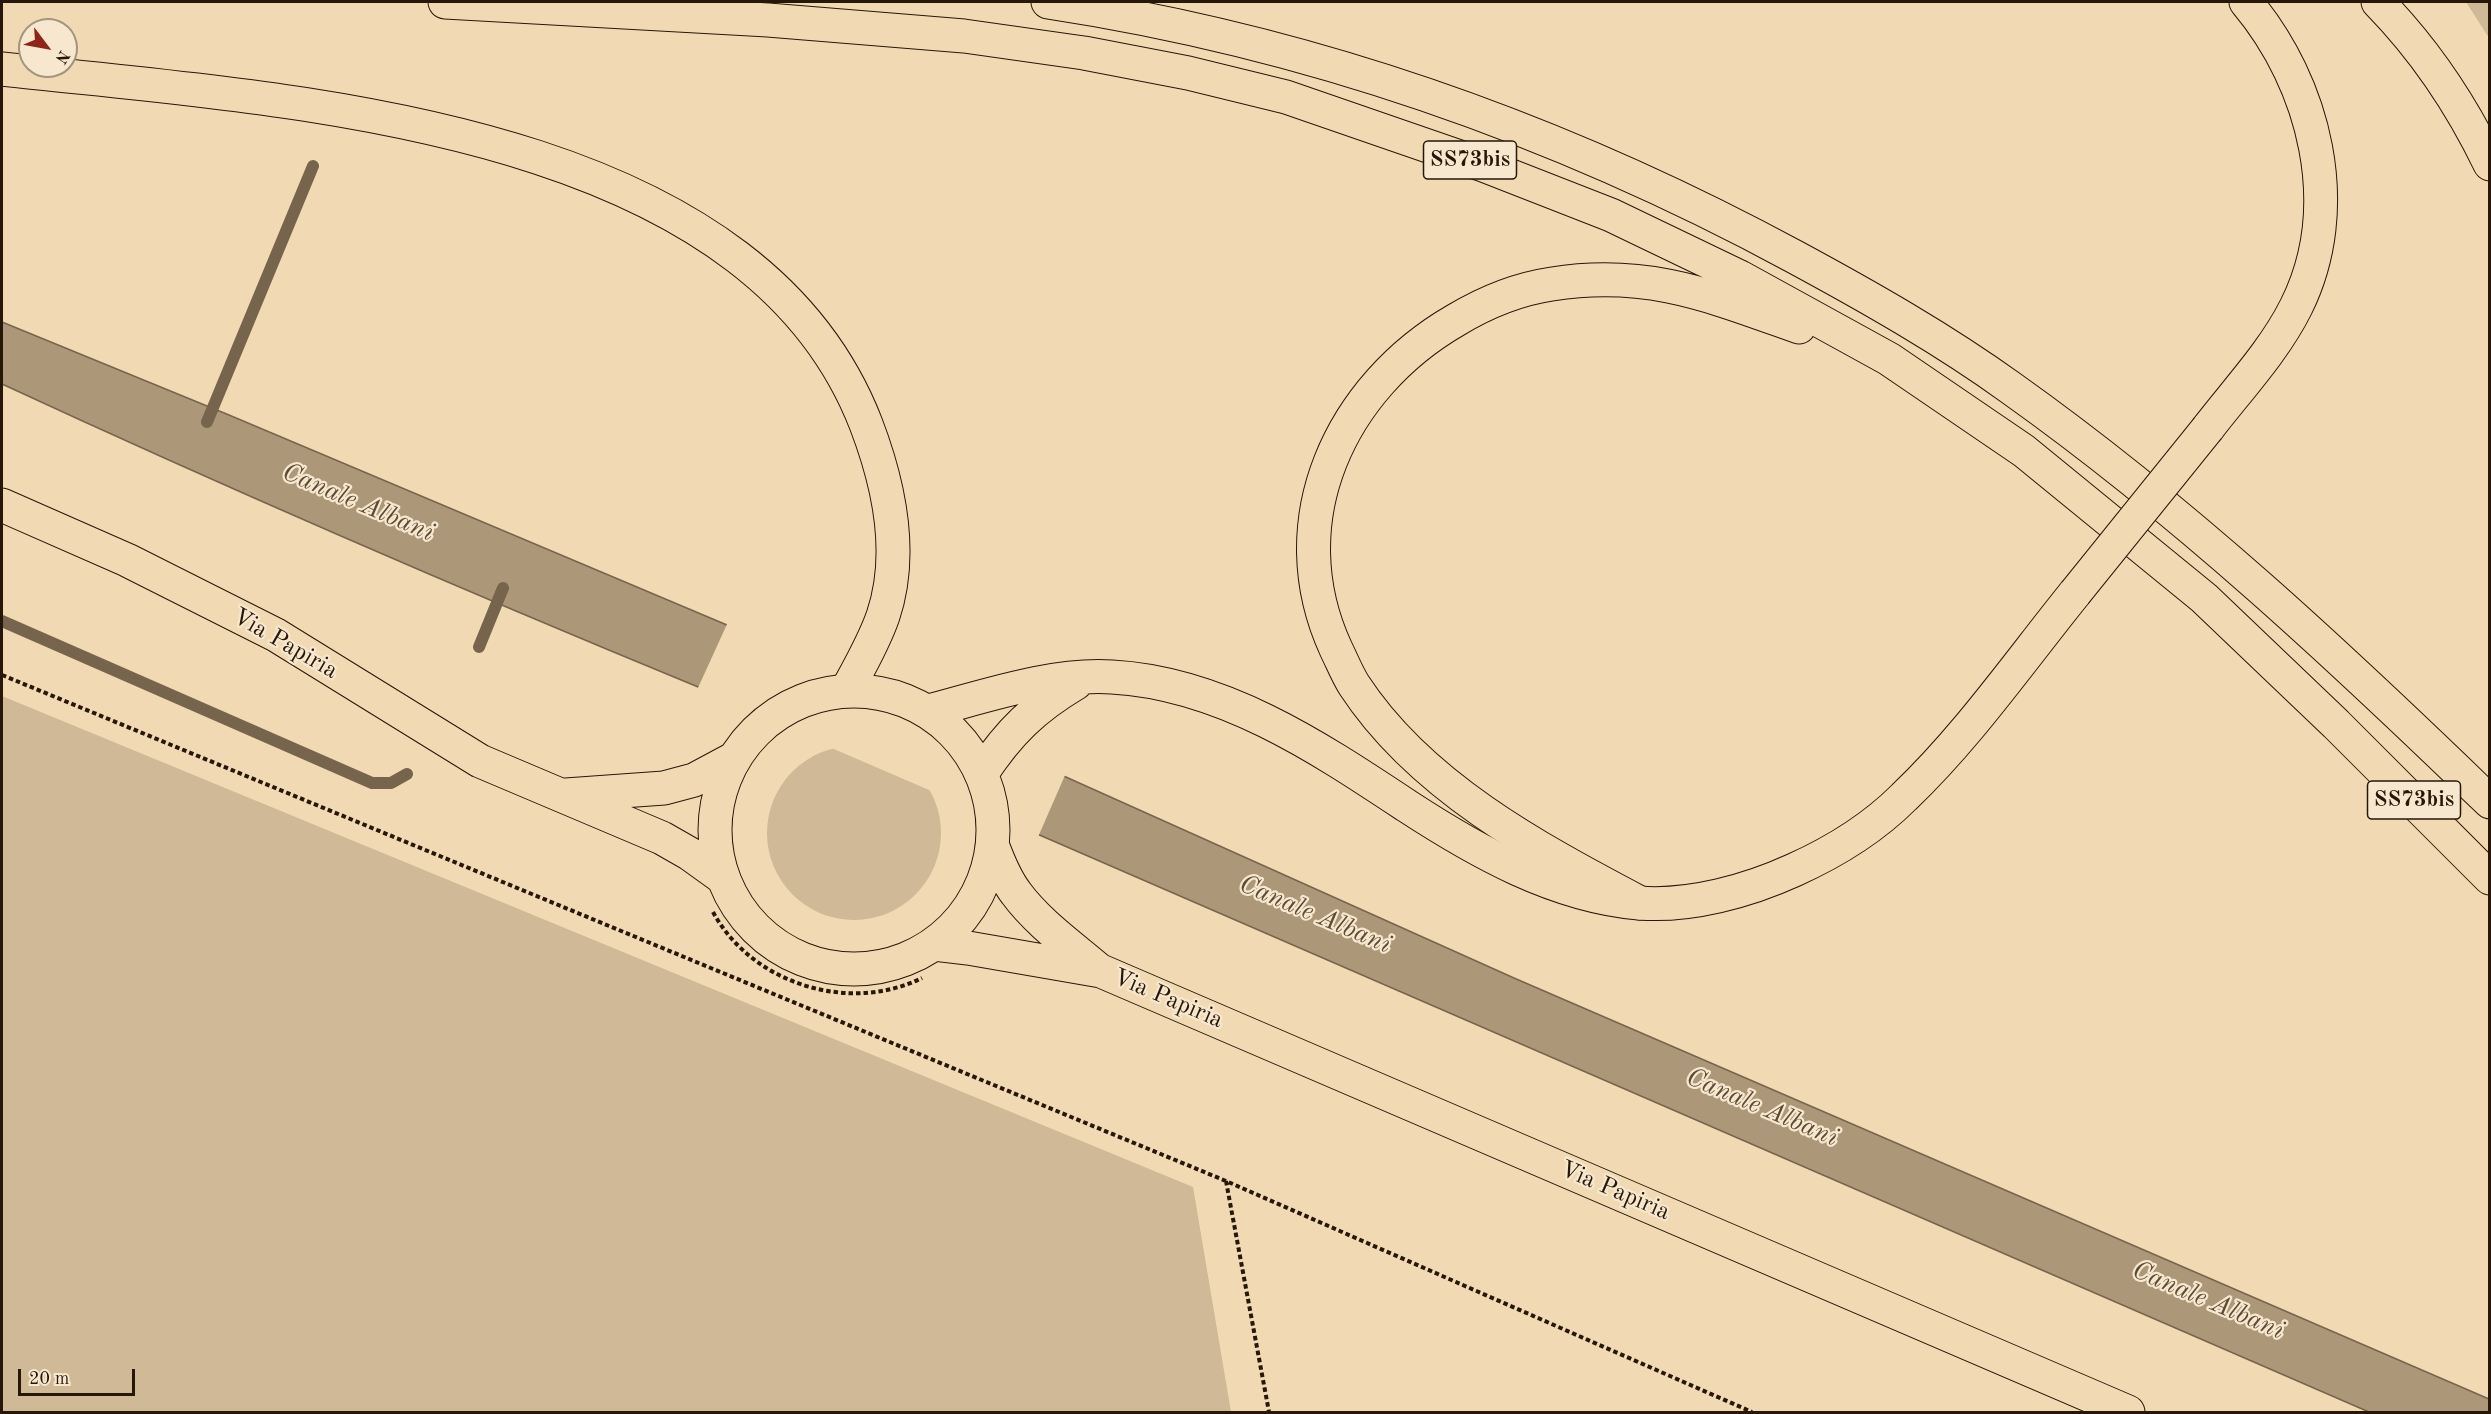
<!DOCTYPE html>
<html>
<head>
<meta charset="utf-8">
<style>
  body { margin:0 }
  #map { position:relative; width:2491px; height:1414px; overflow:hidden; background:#f1dab3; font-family:"Old Standard TT",serif }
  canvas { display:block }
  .frame { position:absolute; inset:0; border:3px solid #271708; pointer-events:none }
  .north { position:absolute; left:18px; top:18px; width:60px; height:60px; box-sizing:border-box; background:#f6e7ce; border:2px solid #a3947f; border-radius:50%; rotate:122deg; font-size:16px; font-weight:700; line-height:24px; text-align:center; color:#271708 }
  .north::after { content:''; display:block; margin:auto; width:21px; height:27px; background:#8f2418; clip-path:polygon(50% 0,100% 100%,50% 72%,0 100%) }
  .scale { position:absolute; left:18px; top:1369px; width:117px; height:27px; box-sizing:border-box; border:3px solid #271708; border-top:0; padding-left:8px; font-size:18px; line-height:21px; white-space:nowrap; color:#271708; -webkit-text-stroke:4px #f6e7ce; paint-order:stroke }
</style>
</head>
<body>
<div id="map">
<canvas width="2491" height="1414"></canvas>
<div class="frame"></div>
<div class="north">N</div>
<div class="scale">20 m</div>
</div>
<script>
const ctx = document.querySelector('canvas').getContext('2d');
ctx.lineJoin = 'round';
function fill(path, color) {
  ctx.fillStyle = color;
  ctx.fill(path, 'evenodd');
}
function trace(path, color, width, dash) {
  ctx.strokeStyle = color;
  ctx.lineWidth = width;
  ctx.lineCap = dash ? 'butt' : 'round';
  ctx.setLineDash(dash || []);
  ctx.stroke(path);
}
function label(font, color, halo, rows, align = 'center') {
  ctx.font = font + ' "Old Standard TT",serif';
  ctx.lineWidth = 4.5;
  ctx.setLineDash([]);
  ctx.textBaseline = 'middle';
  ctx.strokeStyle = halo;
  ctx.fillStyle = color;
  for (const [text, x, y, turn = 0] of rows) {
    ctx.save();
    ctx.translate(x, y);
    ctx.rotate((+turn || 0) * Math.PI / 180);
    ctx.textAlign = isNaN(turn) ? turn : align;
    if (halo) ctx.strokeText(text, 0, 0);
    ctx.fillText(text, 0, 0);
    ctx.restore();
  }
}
const green = new Path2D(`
  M2466,2H2489V38Z
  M2,696L1193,1187L1231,1412H2Z
  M767 833a87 87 0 1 1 174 0a87 87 0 1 1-174 0Z`);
const water = new Path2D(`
  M2,322L229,415L727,625L1514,978L2489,1399V1412H2369L703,689C467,592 233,491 2,384Z`);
const pier = new Path2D(`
  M728,622L1066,773L1038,837L697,690Z`);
const stream = new Path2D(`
  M207,422L313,166
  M2,621L372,783H391L407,774
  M479,647L503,588`);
const path = new Path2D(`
  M2,675L1226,1181L1752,1412
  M713,912C752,984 849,1014 922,978
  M1226,1181L1269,1412`);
const major = new Path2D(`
  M2208,428C2238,389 2274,351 2296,307C2346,207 2315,84 2246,2
  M2,505L127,560L276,635L480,761L662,838L690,854L722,877
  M715 830a139 139 0 1 1 278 0a139 139 0 1 1-278 0Z
  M929,711C986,696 1053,673 1112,677C1222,683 1318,747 1407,806C1476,851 1555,896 1639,903C1690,907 1748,891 1794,870C1834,852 1873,828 1904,797C1968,736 2020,661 2075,593
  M982,773C1009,732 1034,708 1076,683
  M566,795L664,788L694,780L735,758
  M993,847C999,863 1006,880 1016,893C1038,923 1071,946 1099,970
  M934,944L968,948L1101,971L2128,1412`);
const highway = new Path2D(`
  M445,2L768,20L964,36L1084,53L1188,73L1286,97L1483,165L1611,215L1740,277L1889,359L2024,451L2204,598L2336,724L2490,878
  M1048,2C1311,42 1562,131 1795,257C1869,297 1943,339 2011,388C2184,511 2338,655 2490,802
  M2378,2C2424,49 2461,104 2490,164
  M2,69C277,100 748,119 866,424C889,484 904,554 883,616C874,642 860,666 847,690
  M1640,903C1536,848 1420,786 1354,685C1347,674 1342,661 1336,649C1277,521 1340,387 1456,320C1486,302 1518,289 1552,284C1648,269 1711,296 1799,327`);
const majorBridge = new Path2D(`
  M2075,593L2208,428`);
const shields = [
  [1470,160,93],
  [2414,800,93]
];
const shieldNames = [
  ["SS73bis",1470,160],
  ["SS73bis",2414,800]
];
const streetNames = [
  ["Via Papiria",285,644,30],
  ["Via Papiria",1168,999,23],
  ["Via Papiria",1615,1191,23]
];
const waterNames = [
  ["Canale Albani",358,503,23],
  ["Canale Albani",1315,915,23],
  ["Canale Albani",1762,1108,23],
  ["Canale Albani",2208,1301,23]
];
fill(green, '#cfb996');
fill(water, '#ac9879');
trace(water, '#77644c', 1.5);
fill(pier, '#f1dab3');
trace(stream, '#77644c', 12);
trace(major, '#271708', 35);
trace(highway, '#271708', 35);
trace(path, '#271708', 4, [4.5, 3]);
trace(major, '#f1dab3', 33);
trace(highway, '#f1dab3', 33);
trace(majorBridge, '#271708', 35, []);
trace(majorBridge, '#f1dab3', 33);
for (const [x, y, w] of shields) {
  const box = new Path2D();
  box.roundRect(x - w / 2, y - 19, w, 38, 4.5);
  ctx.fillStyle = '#f6e7ce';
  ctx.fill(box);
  trace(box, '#271708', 1.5);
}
label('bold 22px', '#271708', null, shieldNames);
label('24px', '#271708', '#f6e7ce', streetNames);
label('italic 26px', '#5c4b35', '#f6e7ce', waterNames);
</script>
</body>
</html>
